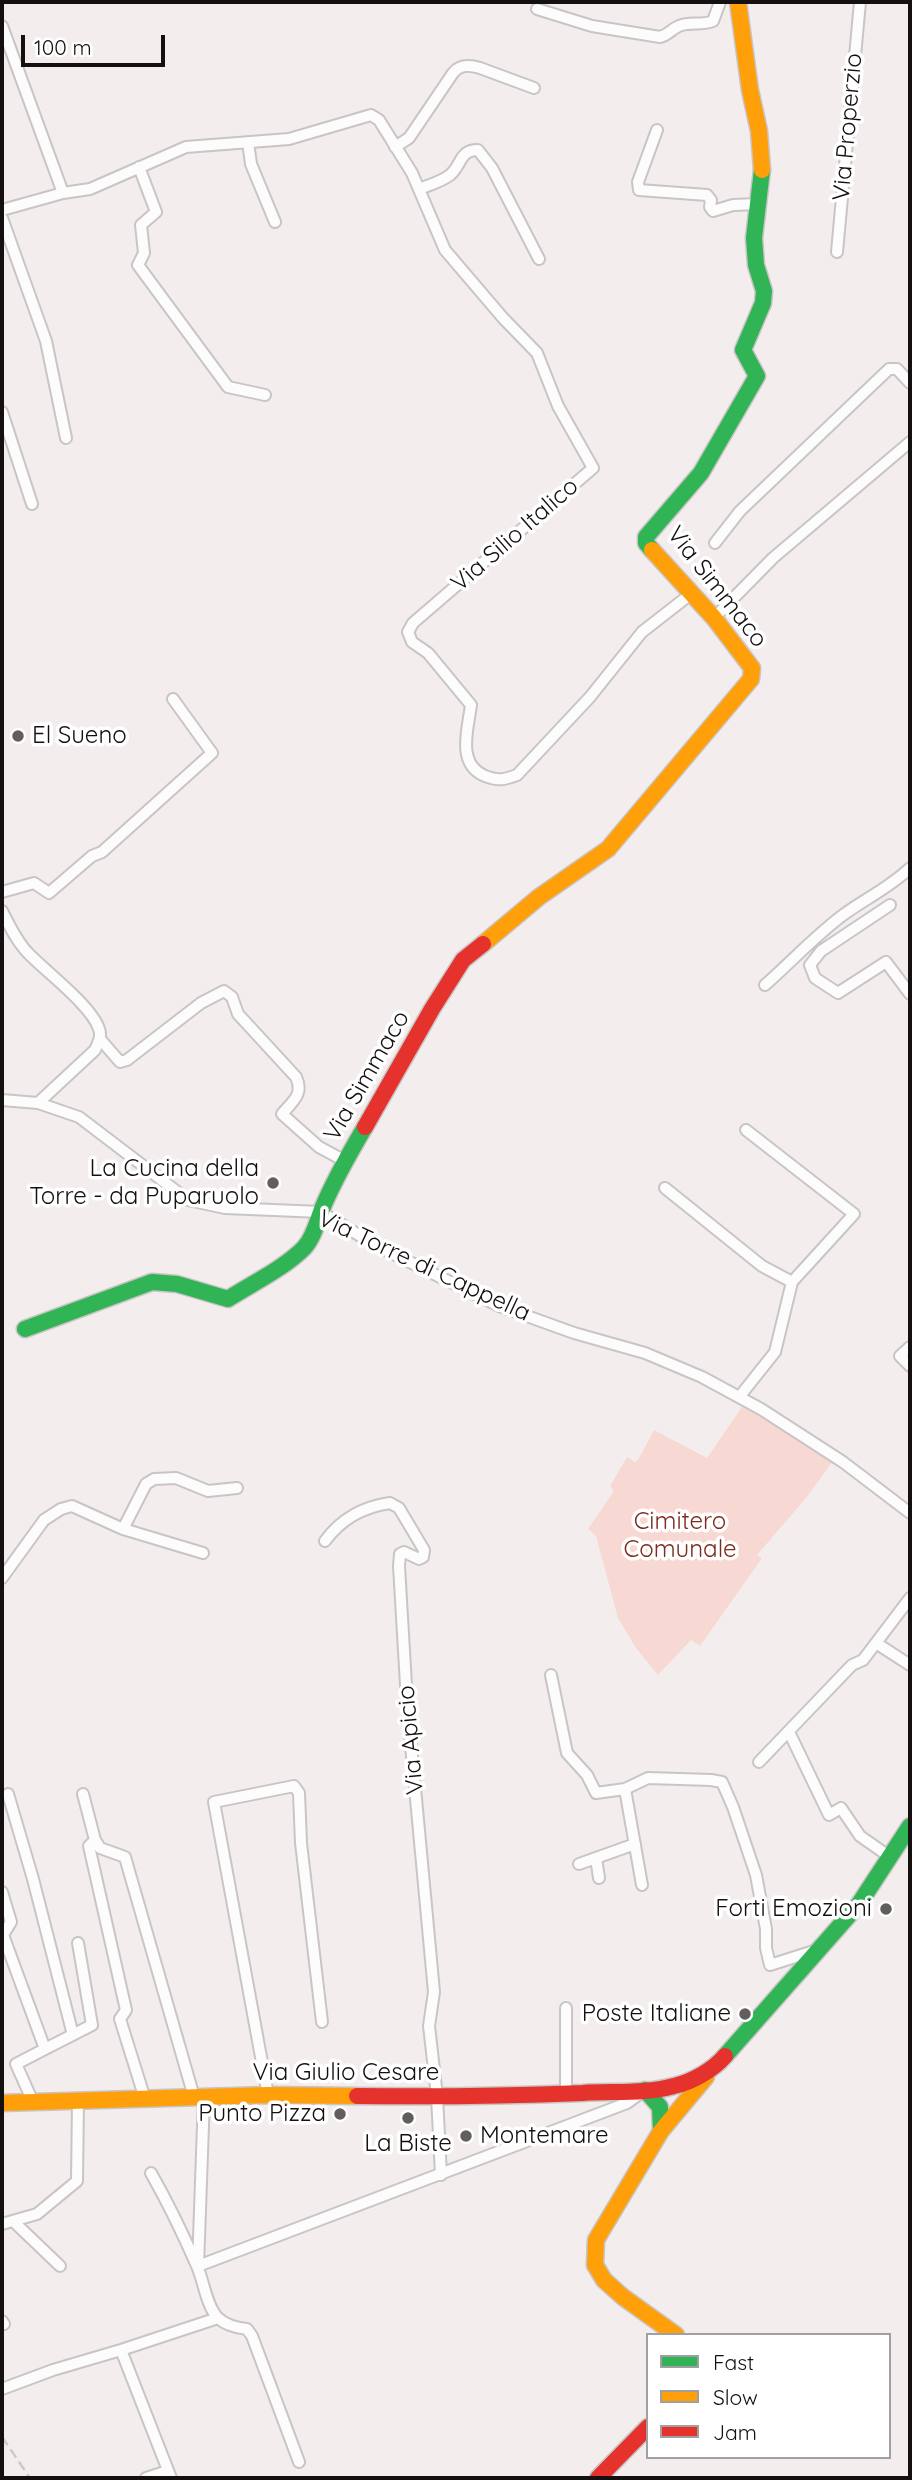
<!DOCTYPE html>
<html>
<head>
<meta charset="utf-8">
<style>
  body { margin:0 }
  #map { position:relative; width:912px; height:2480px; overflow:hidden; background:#f3eeed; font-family:Quicksand,sans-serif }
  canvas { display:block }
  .frame { position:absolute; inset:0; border:4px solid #13100f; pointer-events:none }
  .legend { position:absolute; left:646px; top:2333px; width:245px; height:126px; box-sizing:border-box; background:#fff; border:2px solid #a19f9f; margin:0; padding:9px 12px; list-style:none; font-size:21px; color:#13100f }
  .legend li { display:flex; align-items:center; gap:14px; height:35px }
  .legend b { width:35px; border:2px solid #a19f9f }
  .scale { position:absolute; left:21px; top:35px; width:144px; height:32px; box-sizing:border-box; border:4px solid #13100f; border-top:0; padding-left:9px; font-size:21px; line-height:24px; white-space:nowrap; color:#13100f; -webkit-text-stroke:5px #fff; paint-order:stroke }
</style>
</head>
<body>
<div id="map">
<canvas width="912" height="2480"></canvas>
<div class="frame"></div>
<ul class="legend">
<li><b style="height:9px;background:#30b455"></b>Fast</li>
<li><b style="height:9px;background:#ff9f0a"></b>Slow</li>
<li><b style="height:9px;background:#e5322d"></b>Jam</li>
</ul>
<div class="scale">100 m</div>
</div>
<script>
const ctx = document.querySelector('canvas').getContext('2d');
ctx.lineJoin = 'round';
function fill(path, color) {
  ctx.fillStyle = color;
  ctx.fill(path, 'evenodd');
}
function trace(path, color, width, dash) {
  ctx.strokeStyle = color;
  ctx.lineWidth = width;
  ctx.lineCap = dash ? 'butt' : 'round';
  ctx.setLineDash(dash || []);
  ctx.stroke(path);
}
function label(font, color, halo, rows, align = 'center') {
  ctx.font = font + ' Quicksand,sans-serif';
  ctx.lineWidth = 7;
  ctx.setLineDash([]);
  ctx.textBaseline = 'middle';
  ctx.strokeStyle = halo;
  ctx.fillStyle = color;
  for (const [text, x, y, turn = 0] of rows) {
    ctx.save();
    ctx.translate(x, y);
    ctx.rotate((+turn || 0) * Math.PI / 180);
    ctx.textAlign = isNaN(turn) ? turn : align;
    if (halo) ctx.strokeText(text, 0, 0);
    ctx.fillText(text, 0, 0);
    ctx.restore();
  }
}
const green = new Path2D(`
  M744,1404L833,1461L806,1498L757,1555L762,1558L700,1646L691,1640L658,1675L636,1648L618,1618L596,1536L588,1529L614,1491L610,1486L627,1457L635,1462L639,1458L654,1430L707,1458Z`);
const street = new Path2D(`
  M537,9L592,26L660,37C669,35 671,29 679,26C690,21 702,26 713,21L720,2
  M2,26L63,193L90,189L186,147L289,139L371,115L379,120L412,173L445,250L503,318L537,353L558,406L593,468L413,623L408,632L412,642L428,653L471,705C468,729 456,764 485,776C498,781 504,780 517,775L590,697L642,632L692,593
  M657,130L638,182L639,190L707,195L711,200L710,207L713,211L733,205L759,204
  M248,142L251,164L275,222
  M395,147L409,138L453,73C460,64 470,65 480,68L534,88
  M139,167L156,212L141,225L144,253L138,265L228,387L265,395
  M419,189C429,185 441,182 450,175C462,165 459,150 478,150L492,168L539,259
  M2,210L63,193
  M2,218L46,341L66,438
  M837,252L860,2
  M2,412L32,504
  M715,543L740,511L889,369H897L910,383
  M714,618L773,558L910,442
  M2,892L34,883L49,893L92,856L102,852L212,753L173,699
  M890,905L821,951L810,965L815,978L838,993L886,962L910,994
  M2,911C9,925 17,942 28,953C45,971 92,1006 99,1029C102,1037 98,1043 95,1050L38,1103
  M765,985C791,962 815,936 843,915C865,899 890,887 910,868
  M100,1039L120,1062L127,1060L201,1003L224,991L232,997L238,1014L296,1077C304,1094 293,1101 282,1114L319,1147L345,1161
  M2,1100L38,1103L79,1117L188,1200L225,1208L321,1212L375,1245L499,1306L574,1333L645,1353L702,1377L761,1409L843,1462L910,1513
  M665,1188L762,1266L792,1282
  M910,1347L900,1356L910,1366
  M740,1396L775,1352L792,1282L854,1214L746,1130
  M123,1529L146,1484L154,1479L176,1478L208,1491L237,1488
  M325,1541C341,1519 362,1507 390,1503L399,1508L424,1550L423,1557L419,1559L404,1552L400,1554L399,1566L407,1702L434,1992L429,2026L437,2096L441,2175
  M2,1578L44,1520L61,1509L72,1506L123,1529L203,1553
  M876,1643L910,1665
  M551,1675L567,1753L587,1775L596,1793L625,1789L648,1778L711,1780L722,1782L733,1807L756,1875L766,1929V1948L770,1965L817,1950
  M789,1732L829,1815L841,1808L860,1836L890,1857
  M759,1762L852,1665L863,1660L910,1598
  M625,1789L642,1885
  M8,1794L33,1879L73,2035
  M83,1794L95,1840L89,1846L126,2010L120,2019L145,2099
  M95,1840L100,1848L125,1857L194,2097
  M596,1858L599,1878
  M579,1864L635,1844
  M2,1892L11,1922L3,1935L45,2049L16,2064L33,2102
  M566,2008V2093
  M45,2049L92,2025L78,1943
  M268,2095L214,1802L294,1786L299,1793L301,1843L322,2022
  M204,2097L198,2266L627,2103L645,2090
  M151,2173C168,2203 183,2234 197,2266C204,2282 206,2304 217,2317C225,2325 237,2328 247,2329L252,2336L299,2462
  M13,2221L60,2266
  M2,2224L37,2214L77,2181L78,2101
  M2,2321L4,2324
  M121,2350L218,2318
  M2,2389L53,2370L121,2350L171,2478
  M146,2478L168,2471`);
const fast = new Path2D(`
  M652,550L646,543V537L701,473L757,376L743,350L763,303L764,291L756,265L754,238L762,170
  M25,1329L152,1282L177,1284L228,1299C253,1283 283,1269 304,1248C314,1237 317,1222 322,1209C334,1180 349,1154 365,1127
  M725,2056L859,1904L910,1826
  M645,2090L660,2107L661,2130`);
const slow = new Path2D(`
  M738,2L750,90L759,131L762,170
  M483,944L539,897L608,849L751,679L752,668L714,618L652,550
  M2,2103L268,2095L357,2096
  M676,2335L623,2297L604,2280L595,2265L596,2240L661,2131L706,2077`);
const jam = new Path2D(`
  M365,1127L432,1009L463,960L483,944
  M357,2096C432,2097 507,2096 583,2093C612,2091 646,2094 674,2086C692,2082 713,2070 725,2056
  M598,2478L648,2427`);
const rail = new Path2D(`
  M2,2437L30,2478
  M2,2476L3,2478`);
const markers = [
  [18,736,7,"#615e5d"],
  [273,1183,7,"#615e5d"],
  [886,1909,7,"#615e5d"],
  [745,2014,7,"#615e5d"],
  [340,2114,7,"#615e5d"],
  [408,2118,7,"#615e5d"],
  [466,2136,7,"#615e5d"]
];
const streetNames = [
  ["Via Properzio",848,127,-85],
  ["Via Silio Italico",515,535,-41],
  ["Via Simmaco",717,587,52],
  ["Via Simmaco",367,1076,-60],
  ["Via Torre di Cappella",424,1266,25],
  ["Via Apicio",411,1740,-95],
  ["Via Giulio Cesare",346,2073]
];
const poiNames = [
  ["El Sueno",32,736,"left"],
  ["La Cucina della",259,1169],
  ["Torre - da Puparuolo",259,1197],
  ["Forti Emozioni",872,1909],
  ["Poste Italiane",731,2014],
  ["Punto Pizza",326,2114],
  ["Montemare",480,2136,"left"],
  ["La Biste",408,2144,"center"]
];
const parkNames = [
  ["Cimitero",680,1522],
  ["Comunale",680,1550]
];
fill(green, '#f7d8d2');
trace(street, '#c9c5c4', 14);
trace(fast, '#c9c5c4', 19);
trace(slow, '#c9c5c4', 19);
trace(jam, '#c9c5c4', 19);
trace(street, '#fdfcfc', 10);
trace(fast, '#30b455', 16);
trace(slow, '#ff9f0a', 16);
trace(jam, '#e5322d', 16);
trace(rail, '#cbcaca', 2.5, [10, 5]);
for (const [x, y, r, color] of markers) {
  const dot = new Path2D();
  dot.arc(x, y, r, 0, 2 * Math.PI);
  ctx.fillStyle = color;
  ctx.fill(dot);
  trace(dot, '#fff', 2.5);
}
label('24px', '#13100f', '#fff', streetNames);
label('24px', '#13100f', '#fff', poiNames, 'right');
label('24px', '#7d2c1f', '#fff', parkNames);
</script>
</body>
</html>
